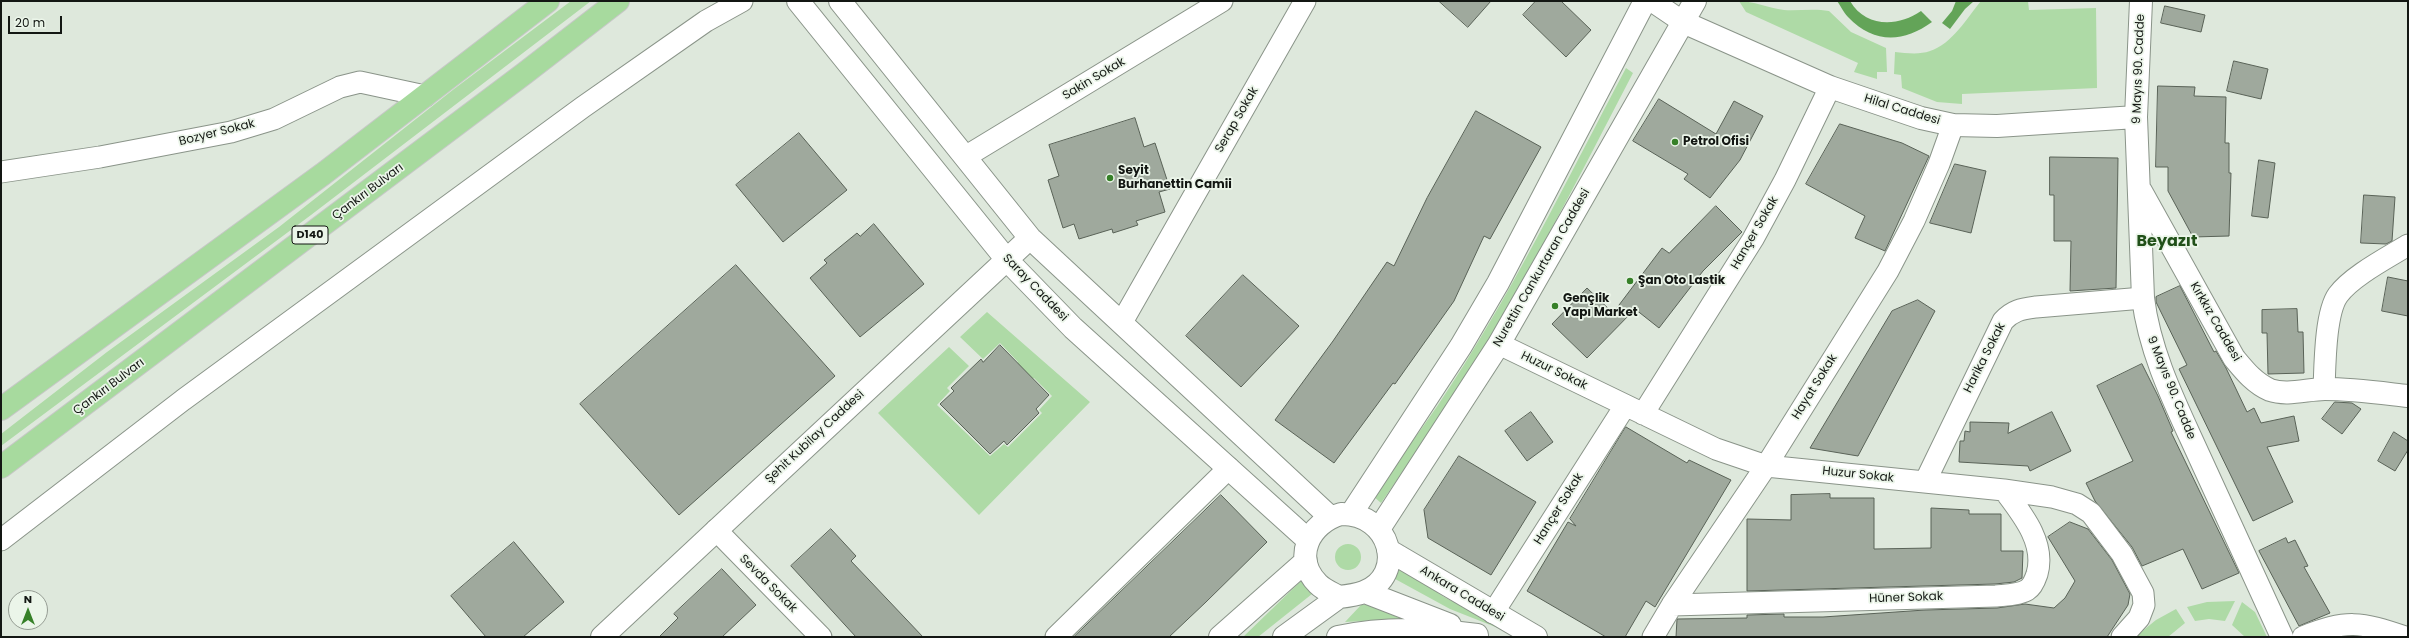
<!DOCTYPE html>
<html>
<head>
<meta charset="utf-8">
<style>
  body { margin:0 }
  #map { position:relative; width:2409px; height:638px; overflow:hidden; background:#dee8dc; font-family:Poppins,sans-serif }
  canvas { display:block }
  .frame { position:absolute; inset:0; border:2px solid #131713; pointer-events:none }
  .north { position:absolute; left:8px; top:590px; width:40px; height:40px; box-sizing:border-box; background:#ebf5e9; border:1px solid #959c93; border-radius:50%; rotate:0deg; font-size:11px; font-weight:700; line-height:16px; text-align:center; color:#131713 }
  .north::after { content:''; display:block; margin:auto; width:14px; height:18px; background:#368028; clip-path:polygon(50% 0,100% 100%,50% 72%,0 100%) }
  .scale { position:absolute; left:8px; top:16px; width:54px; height:18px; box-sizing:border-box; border:2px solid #131713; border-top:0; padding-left:5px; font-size:12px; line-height:14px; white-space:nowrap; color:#131713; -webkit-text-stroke:3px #ebf5e9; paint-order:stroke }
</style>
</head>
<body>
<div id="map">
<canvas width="2409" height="638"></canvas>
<div class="frame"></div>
<div class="north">N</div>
<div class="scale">20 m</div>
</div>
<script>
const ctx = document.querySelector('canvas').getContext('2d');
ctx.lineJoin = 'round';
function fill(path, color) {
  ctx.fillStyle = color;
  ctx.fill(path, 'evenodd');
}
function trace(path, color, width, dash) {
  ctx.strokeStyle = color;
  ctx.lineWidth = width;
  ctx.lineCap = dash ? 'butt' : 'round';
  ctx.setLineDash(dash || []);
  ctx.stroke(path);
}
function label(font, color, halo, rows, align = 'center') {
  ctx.font = font + ' Poppins,sans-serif';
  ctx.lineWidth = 3.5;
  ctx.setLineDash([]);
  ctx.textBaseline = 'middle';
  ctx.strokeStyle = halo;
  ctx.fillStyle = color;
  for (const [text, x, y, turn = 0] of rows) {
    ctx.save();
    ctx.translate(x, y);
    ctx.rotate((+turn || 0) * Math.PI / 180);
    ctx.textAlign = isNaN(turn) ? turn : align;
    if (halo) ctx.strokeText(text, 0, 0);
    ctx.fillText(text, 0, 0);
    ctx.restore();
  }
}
const green = new Path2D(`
  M571,1H591L311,215L1,446V434L107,352L279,227L454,89Z
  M1739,1C1753,1 1768,8 1784,10C1799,11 1814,8 1829,11L1851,32L1886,48L1887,72H1877V79L1854,72L1858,63L1746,12Z
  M1981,1H2028L2029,10L2096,8L2097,88L1962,94V104L1937,102L1902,88L1901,75L1894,74L1895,52C1906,53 1919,55 1930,51C1952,44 1967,18 1981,1Z
  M1626,68L1633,73C1591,154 1550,234 1505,313C1467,379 1424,441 1381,503L1373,496C1394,465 1417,436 1438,405C1510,298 1566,181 1626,68Z
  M987,312L1090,402L979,515L878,413L949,347L969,366L947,388L950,391L937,405L990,456L1004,444L1008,447L1042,413L1039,410L1052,396L1034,378L1030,381L1015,366L1018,362L1000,343L983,359L960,337Z
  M1335 557a13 13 0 1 1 26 0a13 13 0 1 1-26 0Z
  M1395,563L1444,597L1499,625L1498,628L1450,609L1386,574Z
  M1301,581L1312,594L1258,637H1243Z
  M2235,601L2225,621L2209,619L2195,621L2187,607L2207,602Z
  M2242,602L2255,612L2267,637H2245L2232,625Z
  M1361,605H1368L1402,619L1345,622Z
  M2176,609L2185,623L2168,637H2135L2156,620Z`);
const water = new Path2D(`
  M1837,1H1850C1866,28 1898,27 1921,11L1932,22C1903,43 1874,44 1848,17C1843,12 1841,6 1837,1Z
  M1956,1H1974L1965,9L1950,29L1942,23L1952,11Z`);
const building = new Path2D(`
  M1439,1H1491L1468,27Z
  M1536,1H1561L1591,30L1566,57L1523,15Z
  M2165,6L2205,15L2201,32L2161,23Z
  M2234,61L2268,69L2261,99L2227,91Z
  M2158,86L2195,87L2194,96L2226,97L2225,143H2229V173H2231L2229,236L2193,237L2168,191V167H2156Z
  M1659,99L1716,134L1734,101L1763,116L1740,160L1710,198L1684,179L1688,174L1633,141Z
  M1476,111L1541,147L1490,239L1484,236L1454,301L1395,384L1393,383L1334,463L1275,420L1333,341L1387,262L1394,266L1427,198Z
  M1135,118L1144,147L1155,143L1170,189L1159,192L1165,212L1136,221L1138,225L1113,233L1112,229L1079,239L1074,224L1063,228L1048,180L1059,176L1049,145Z
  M1840,124L1902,143L1929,156L1885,251L1855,238L1865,216L1806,184Z
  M799,133L847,190L783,242L736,185Z
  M2050,157L2118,158L2116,288L2070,291L2071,241H2054V195H2050Z
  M2259,160L2275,163L2268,218L2252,216Z
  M1955,164L1986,171L1971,233L1930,223Z
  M2364,195L2395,197L2392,241L2386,244L2361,243Z
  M1716,206L1742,232L1703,271L1659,328L1635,309L1587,358L1552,324L1587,288L1613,313L1662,248L1669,253Z
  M874,224L924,284L860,337L810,278L827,263L824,260L857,233L860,236Z
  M736,265L835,376L679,515L580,404Z
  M1243,275L1299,326L1241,387L1186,336Z
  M2388,277L2408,281V316L2382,311Z
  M2180,286L2214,352L2216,351L2226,368L2247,412L2254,408L2261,423L2294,416L2299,441L2267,447L2293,502L2253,521L2179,369L2187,365L2156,302V297Z
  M1918,300L1935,311L1858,456L1810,448L1892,311Z
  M2297,309L2298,332H2303L2304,373L2268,374L2267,333H2262V310Z
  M1000,345L1049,395L1036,409L1039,413L1007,445L1004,441L990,454L940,404L954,391L951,388L981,359L983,362Z
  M2142,364L2158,396L2173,431L2171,432L2239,573L2202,589L2183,549L2142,566L2132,547L2095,501L2086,483L2133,461L2097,386Z
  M2335,402L2352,403L2361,409L2342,434L2322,419Z
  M1531,412L1553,442L1527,461L1505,431Z
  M2052,412L2071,451L2030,471L2028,466L1959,462L1960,441H1964L1965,431L1970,432V422L2009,423L2008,433Z
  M1626,427L1687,463L1689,460L1731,480L1655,607L1646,601L1625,637H1606L1527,591L1568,522L1576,526L1570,519Z
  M2394,432L2408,441V450L2395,471L2378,461Z
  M1459,456L1536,502L1491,575L1428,538L1424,510Z
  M1830,494V498H1874V549L1931,548V508L1969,510V514H2001V551H2023L2022,578L2014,582L1995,584L1747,591V519L1791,520V495Z
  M1221,495L1267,542L1206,602L1169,637H1074Z
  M2070,522L2088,529L2112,560L2130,594L2128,605L2107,637H1676L1677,619L1747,618V615L1784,614V617H1823L1925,610L1997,608L2025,604L2054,608L2065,598L2075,581L2048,537Z
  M831,529L856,556L851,561L923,637H856L791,566Z
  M2286,538L2288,543L2295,540L2308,566L2304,567L2330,613L2299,626L2259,551Z
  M514,542L564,602L523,637H486L451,596Z
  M722,569L756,605L722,637H659L678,618L674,614Z`);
const minor = new Path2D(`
  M1652,1L1683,22
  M965,157L1222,1
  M1,172L100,157L231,132L274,119L340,87L360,82L425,96
  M1122,322L1305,1
  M1499,344L1716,449L1766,466L2004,490L2052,497L2077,504L2091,513L2122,554L2143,593L2144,605L2139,618L2122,637
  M2324,389C2325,366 2325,313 2338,295C2352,276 2387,258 2408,245
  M1643,414L1753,239L1785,180L1830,87
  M1925,482L2003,321C2013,310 2022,309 2036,307L2143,298
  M716,530L821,637
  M1,540L183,400L583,107L706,21L742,1
  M1672,605L1996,596C2005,595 2019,595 2027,590C2032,587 2035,580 2037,574C2046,543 2022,514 2004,490
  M1493,613L1625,406
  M1056,637L1229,468
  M1653,637L1672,605L1766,466L1888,271L1914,221L1939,164L1953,125
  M2303,637C2346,619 2361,622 2405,637`);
const tertiary = new Path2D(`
  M798,1L1007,260L1073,328L1308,540
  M840,1L1030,238L1330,517
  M2141,1L2136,117L2143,298C2150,355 2177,407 2200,458C2227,518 2255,577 2282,637
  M1683,22L1830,87L1921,118L1953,125L1997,126L2136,117
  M2141,191L2234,358C2244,370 2254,383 2270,390C2287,396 2308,389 2325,389C2353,389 2381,393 2408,396
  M1341,514C1391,513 1407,575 1364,592C1356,595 1348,596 1339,597C1332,593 1324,590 1318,584C1292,558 1309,523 1341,514Z
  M1351,514L1461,346L1498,283L1645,1
  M1379,529L1499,344L1695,1
  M1388,550L1536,637
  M1365,592L1450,625
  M602,637L1030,238
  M1220,637L1306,561
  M1284,637L1339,597
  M1338,637C1385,627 1430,629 1477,635`);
const trunk = new Path2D(`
  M1,409L323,174L548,1
  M1,467L525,73L618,1`);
const markers = [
  [1675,142,4,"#368028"],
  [1110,178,4,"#368028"],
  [1630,281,4,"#368028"],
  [1555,306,4,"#368028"]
];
const shields = [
  [310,235,36]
];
const shieldNames = [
  ["D140",310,235]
];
const streetNames = [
  ["9 Mayıs 90. Cadde",2139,69,-88],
  ["Sakin Sokak",1094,79,-31],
  ["Hilal Caddesi",1902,110,17],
  ["Serap Sokak",1237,120,-60],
  ["Bozyer Sokak",217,133,-14],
  ["Çankırı Bulvarı",368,192,-37],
  ["Hançer Sokak",1755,233,-60],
  ["Nurettin Cankurtaran Caddesi",1542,268,-60],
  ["Saray Caddesi",1035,288,46],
  ["Kırkkız Caddesi",2215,322,60],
  ["Harika Sokak",1985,358,-63],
  ["Huzur Sokak",1554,371,26],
  ["Çankırı Bulvarı",109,387,-37],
  ["Hayat Sokak",1815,387,-58],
  ["9 Mayıs 90. Cadde",2171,388,68],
  ["Şehit Kubilay Caddesi",815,437,-43],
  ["Huzur Sokak",1858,475,6],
  ["Hançer Sokak",1559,509,-58],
  ["Sevda Sokak",768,584,45],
  ["Ankara Caddesi",1462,594,31],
  ["Hüner Sokak",1906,598,-2]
];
const poiNames = [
  ["Petrol Ofisi",1683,142],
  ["Seyit",1118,171],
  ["Burhanettin Camii",1118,185],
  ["Şan Oto Lastik",1638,281],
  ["Gençlik",1563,299],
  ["Yapı Market",1563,313]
];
const districtNames = [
  ["Beyazıt",2167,242]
];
fill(green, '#aedaa6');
fill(water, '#63a458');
fill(building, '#9fa99d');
trace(building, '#596257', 1);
trace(minor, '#8a9489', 23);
trace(tertiary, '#8a9489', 24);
trace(trunk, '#c6c7c6', 24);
trace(minor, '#fff', 21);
trace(tertiary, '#fff', 22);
trace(trunk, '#a7da9e', 22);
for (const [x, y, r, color] of markers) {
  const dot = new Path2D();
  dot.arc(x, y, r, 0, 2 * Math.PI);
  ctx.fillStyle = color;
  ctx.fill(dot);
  trace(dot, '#ebf5e9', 1.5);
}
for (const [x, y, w] of shields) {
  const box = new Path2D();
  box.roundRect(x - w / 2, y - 9, w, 18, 3);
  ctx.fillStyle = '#ebf5e9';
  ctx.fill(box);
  trace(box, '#131713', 1);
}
label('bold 11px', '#131713', null, shieldNames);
label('12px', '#131713', '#ebf5e9', streetNames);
label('bold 12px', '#131713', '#ebf5e9', poiNames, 'left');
label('bold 16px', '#215019', '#ebf5e9', districtNames);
</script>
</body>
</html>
